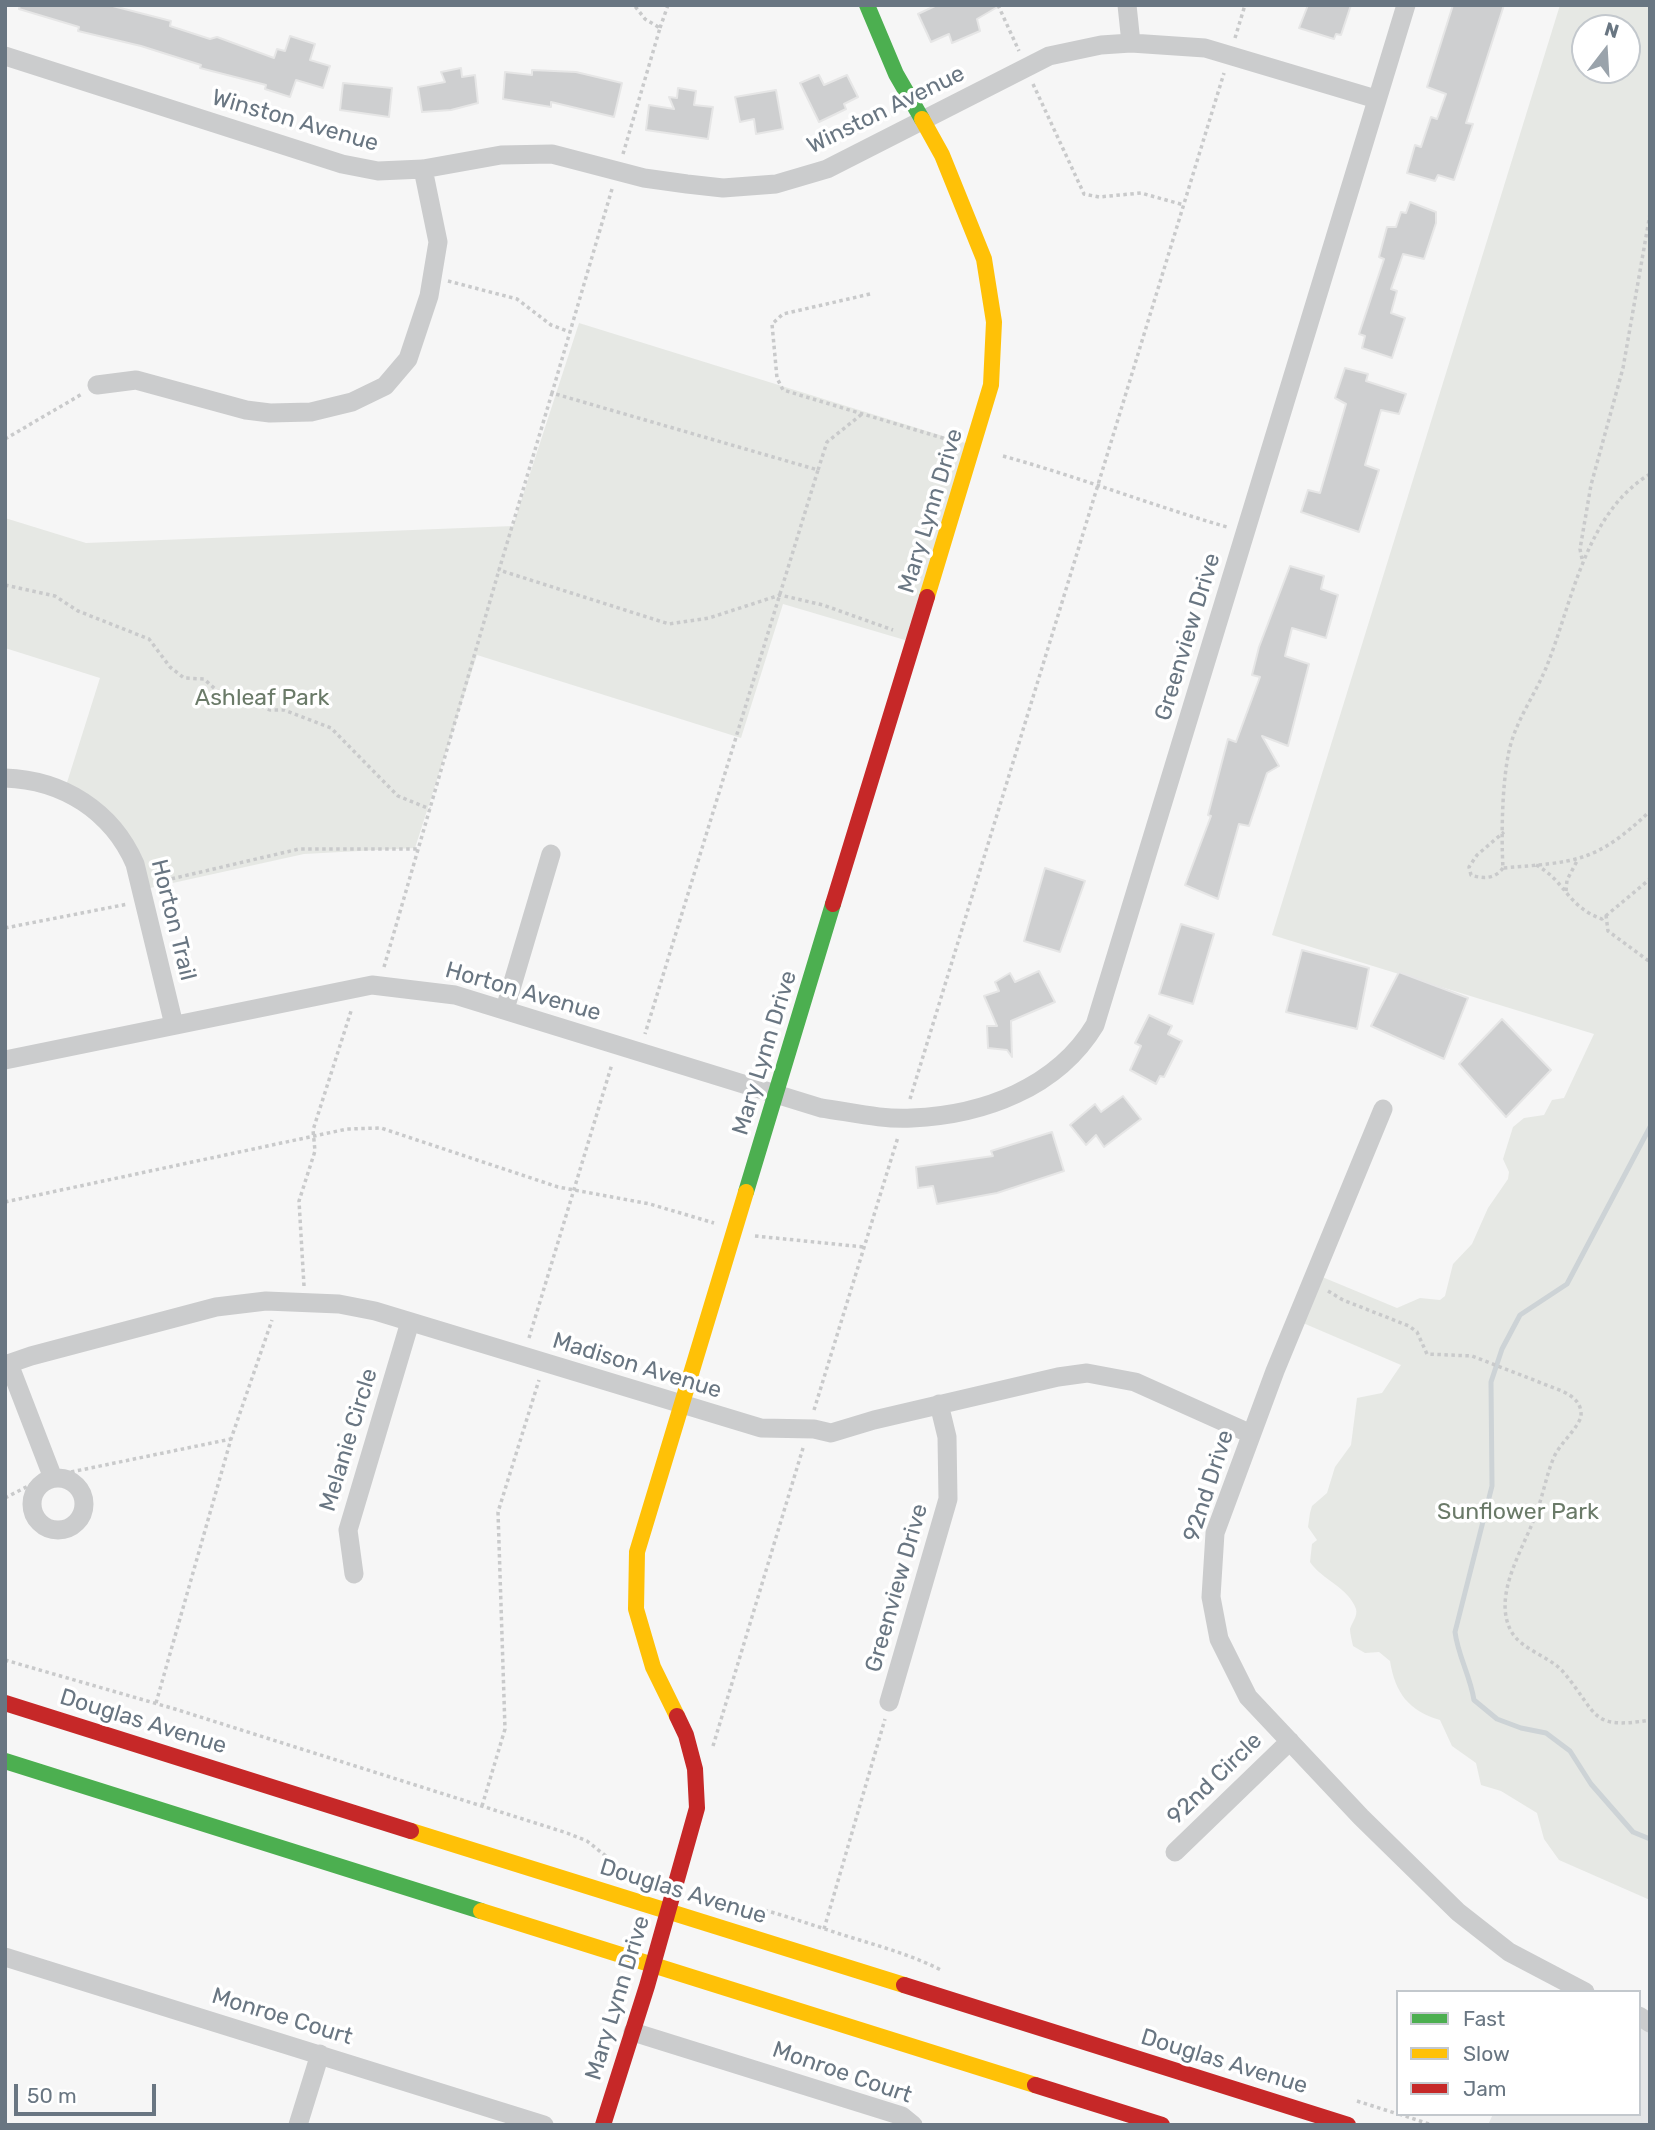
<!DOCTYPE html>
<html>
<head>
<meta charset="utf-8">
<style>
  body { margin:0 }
  #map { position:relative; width:1655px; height:2130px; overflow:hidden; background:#f6f6f6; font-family:Rubik,sans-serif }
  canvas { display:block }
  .frame { position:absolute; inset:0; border:7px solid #697682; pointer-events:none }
  .legend { position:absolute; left:1396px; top:1990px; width:245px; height:126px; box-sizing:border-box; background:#fff; border:2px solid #c3c8cd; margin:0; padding:9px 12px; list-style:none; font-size:21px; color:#697682 }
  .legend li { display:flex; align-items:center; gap:14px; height:35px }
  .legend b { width:35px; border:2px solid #c3c8cd }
  .north { position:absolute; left:1571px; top:14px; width:70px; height:70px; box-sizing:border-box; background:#fff; border:2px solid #c3c8cd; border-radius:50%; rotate:17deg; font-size:19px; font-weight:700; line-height:28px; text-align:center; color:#697682 }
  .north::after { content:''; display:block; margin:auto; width:24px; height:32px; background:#9aa3ab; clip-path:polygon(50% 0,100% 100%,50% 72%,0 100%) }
  .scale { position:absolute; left:14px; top:2084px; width:142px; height:32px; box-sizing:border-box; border:4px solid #697682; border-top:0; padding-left:9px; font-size:21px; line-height:24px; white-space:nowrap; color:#697682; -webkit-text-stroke:5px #fff; paint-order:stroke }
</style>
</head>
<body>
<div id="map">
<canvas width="1655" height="2130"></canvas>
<div class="frame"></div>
<ul class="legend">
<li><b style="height:9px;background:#4caf50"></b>Fast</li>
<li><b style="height:9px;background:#ffc107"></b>Slow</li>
<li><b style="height:9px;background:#c62828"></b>Jam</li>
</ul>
<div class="north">N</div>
<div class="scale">50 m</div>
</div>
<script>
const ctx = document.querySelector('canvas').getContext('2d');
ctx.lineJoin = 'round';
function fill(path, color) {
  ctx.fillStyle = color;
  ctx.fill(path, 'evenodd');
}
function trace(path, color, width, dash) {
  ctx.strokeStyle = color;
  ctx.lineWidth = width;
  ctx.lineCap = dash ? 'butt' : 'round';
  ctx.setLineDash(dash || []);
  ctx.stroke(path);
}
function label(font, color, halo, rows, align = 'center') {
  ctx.font = font + ' Rubik,sans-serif';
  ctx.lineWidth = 7;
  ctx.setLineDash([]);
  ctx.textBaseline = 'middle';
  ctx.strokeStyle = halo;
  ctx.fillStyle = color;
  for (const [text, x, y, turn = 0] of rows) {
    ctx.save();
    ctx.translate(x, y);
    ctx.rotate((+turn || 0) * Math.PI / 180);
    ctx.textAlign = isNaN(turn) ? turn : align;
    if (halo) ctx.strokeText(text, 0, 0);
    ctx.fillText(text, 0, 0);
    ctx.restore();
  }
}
const built = new Path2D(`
  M1639,2016L1650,2023V2125H1488L1493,2114H1639Z`);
const green = new Path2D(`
  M1560,5H1650V1900L1559,1860L1544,1839L1537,1813L1501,1791L1481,1785L1476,1763L1452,1746L1440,1720C1409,1711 1395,1693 1390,1661L1379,1652L1365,1653L1353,1646C1352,1641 1350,1634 1350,1629C1352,1622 1358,1616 1356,1609C1348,1587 1322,1580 1310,1562L1312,1544L1317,1540L1308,1527L1310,1513L1312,1506L1327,1493L1335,1467L1351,1445L1357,1398L1382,1393L1401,1365L1296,1320L1315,1274L1397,1308L1420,1298L1440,1300L1445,1296L1453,1264L1472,1244L1488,1208L1508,1179L1509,1172L1503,1159L1513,1127L1524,1118L1544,1115L1552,1100L1564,1098L1594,1034L1272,935ZM1585,28H1627V70H1585Z
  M579,323L975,446L915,643L783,604L741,738L477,655L415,848L304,854L141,890L135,864L64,792L100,678L5,648V518L86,543L513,526Z`);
const stream = new Path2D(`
  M1650,1127L1567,1284L1520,1315L1502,1349L1491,1382L1492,1486L1455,1632C1458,1656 1470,1675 1474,1700L1497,1719L1521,1728L1546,1733L1570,1751L1591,1784L1633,1832L1650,1839`);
const building = new Path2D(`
  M20,5H109L171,21L170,26L210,39L217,37L274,58L277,49L285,51L290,36L315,44L310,60L330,66L323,88L296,80L290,97L265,89L266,85L200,68L201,65L141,46L78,31L79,27L19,9Z
  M937,5H1001L977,19L980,31L952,43L949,34L931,42L918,14Z
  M1308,5H1351L1341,35L1336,34L1334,39L1299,28Z
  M1453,5H1504L1466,123L1473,124L1454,180L1438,175L1435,181L1407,173L1415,145L1421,147L1431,117L1437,119L1446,94L1427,87Z
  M461,68L462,77L475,75L478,103L451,110L422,112L418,87L445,82L441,72Z
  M532,70L576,72L622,83L614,117L551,102V107L503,99L505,72L532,75Z
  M819,75L824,85L847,75L858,97L844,104L846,109L819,122L800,83Z
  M343,83L392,88L389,117L340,110Z
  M678,88L696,91L694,105L713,107L708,139L646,130L649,105L674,109L669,97L677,98Z
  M776,90L783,129L756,134L754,119L740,122L735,97Z
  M1410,202L1436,212V223L1424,259L1403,254L1391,289L1397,291L1391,313L1405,318L1392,358L1362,348L1365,336L1359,334L1384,259L1379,257L1387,227H1396L1401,212L1406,213Z
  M1345,368L1368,374L1366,381L1406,394L1399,414L1381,410L1365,465L1379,470L1359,532L1301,512L1308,490L1320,493L1346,404L1335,398Z
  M1290,566L1324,576L1321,589L1338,595L1326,638L1292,628L1285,656L1309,664L1288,746L1262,736L1279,766L1267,773L1249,826L1239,824L1218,899L1185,885L1211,816L1208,815L1228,739L1236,742L1260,677L1252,675L1259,647Z
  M1045,868L1085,881L1060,952L1024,941Z
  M1181,924L1214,934L1193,1004L1159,994Z
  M1302,950L1369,968L1357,1029L1286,1012Z
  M1039,971L1055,1002L1011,1021L1012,1057L1007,1050L988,1048L987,1026H997L984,996L999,991L995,982L1010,973L1015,982Z
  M1399,972L1468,998L1444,1059L1371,1026Z
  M1149,1015L1172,1026L1168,1034L1182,1041L1164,1077L1160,1076L1156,1084L1130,1070L1141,1046L1135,1043Z
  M1502,1019L1551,1070L1506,1117L1459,1064Z
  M1123,1096L1141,1119L1104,1147L1096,1135L1086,1145L1070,1125L1095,1104L1101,1112Z
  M1052,1132L1064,1171L997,1193L937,1204L933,1186L918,1188L916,1167L993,1156L991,1151Z`);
const path = new Path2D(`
  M998,5L1019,51
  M660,28L668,5
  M1235,38L1245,5
  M1033,84L1084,194L1099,197L1141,193L1184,205
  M623,154L660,28L645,19L634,5
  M612,189L552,393L818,470L645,1034
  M448,281L517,299L551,325L570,332
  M870,294L783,314L772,324L777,378L783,390L946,439
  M552,393L499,570L669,624L709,618L780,595L823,605L893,630
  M5,439L82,394
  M1003,456C1079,477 1151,505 1227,527
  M818,470L827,442L862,414
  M1650,474C1585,513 1572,604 1546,668C1536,692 1520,715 1512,740C1502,770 1501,835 1503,868C1575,862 1596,863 1650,811
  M1582,559L1580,549L1591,485L1623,368L1650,214
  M5,585L55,596L78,611L149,639L170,667L184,678L204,679L224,697H240L270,710H284L331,728L398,796L430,809
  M1536,865C1566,881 1566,906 1602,919L1650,879
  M1503,868C1495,879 1483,879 1471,875L1469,867L1477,855L1504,832
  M158,882L299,849H418
  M1566,891L1567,880L1577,861
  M1606,915L1608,931L1650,962
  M5,928L128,904
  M384,967L499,570
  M910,1099L1224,73
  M5,1202L347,1129L381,1128L558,1187L650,1204L714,1223
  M755,1236L864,1247
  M304,1286L299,1201L315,1151L313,1130L352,1008
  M1328,1291L1343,1300L1409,1326L1417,1332L1427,1354L1472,1356L1562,1391C1574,1397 1582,1403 1581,1417C1575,1432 1561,1442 1554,1457C1547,1473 1544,1491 1538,1508C1527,1544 1491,1593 1511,1631C1522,1651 1551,1656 1565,1674C1598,1714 1590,1730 1650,1720
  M529,1338L612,1064
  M814,1410L898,1137
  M71,1472L231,1439
  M5,1498L34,1483
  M5,1660L175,1709L567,1833L587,1841L626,1872
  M156,1703L231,1439L272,1320
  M713,1746L803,1448
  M482,1806L505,1729L498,1512L539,1380
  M703,1896C750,1904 795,1919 840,1934C875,1945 910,1954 943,1971
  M824,1929L885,1719
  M1357,2101L1398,2114
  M1399,2114L1432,2125`);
const street = new Path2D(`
  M1127,5L1131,43
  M5,56L342,164L378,171L423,169L501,155L552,154L644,178L687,184L723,188L776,184L827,169L1049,56L1101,45L1131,43L1205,48L1376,99
  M97,385L136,380L246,410L270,413L311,412L352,402L385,386L408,359L429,296L438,242L423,169
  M5,778C63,780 112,811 135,864L174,1025
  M505,1009L551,854
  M5,1060L372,985L455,995L821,1108C850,1112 883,1120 912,1118C983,1115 1057,1088 1095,1025L1406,5
  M1383,1109L1275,1371L1215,1533L1211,1597L1219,1639L1248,1697L1361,1817L1458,1912L1509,1952L1585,1992
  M9,1364L53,1478
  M5,1365L31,1356L216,1307L266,1301L339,1304L375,1311L761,1428L814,1429L831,1433L874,1420L1058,1377L1087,1373L1135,1382L1251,1434
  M32 1504a26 26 0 1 1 52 0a26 26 0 1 1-52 0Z
  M354,1574L348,1530L410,1322
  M889,1702L948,1499L947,1437L939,1404
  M1175,1852L1290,1741
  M5,1957L544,2125
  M1639,2016L1650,2023
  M633,2032L902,2116L913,2125
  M298,2125L320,2054`);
const fast = new Path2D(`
  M867,5L896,74L922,119
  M746,1192L833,904
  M5,1761L481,1911`);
const slow = new Path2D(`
  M922,119L942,155L984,259L994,322L991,385L927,597
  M677,1716L653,1667L636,1609L637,1552L746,1192
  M411,1831L904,1985
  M481,1911L1035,2085`);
const jam = new Path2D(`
  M833,904L927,597
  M5,1703L411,1831
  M904,1985L1348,2125
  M1035,2085L1162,2125
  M603,2125L647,1986L697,1808L695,1769L686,1735L677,1716`);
const streetNames = [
  ["Winston Avenue",886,110,-26],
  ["Winston Avenue",295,121,16],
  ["Mary Lynn Drive",931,511,-73],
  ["Greenview Drive",1188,637,-73],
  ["Horton Trail",173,920,76],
  ["Horton Avenue",523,992,16],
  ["Mary Lynn Drive",765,1053,-73],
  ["Madison Avenue",637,1366,17],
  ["Melanie Circle",349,1440,-73],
  ["92nd Drive",1209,1486,-72],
  ["Greenview Drive",897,1588,-74],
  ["Douglas Avenue",143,1722,17],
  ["92nd Circle",1215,1779,-44],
  ["Douglas Avenue",683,1892,17],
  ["Mary Lynn Drive",618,1998,-73],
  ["Monroe Court",282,2017,17],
  ["Douglas Avenue",1224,2062,17],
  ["Monroe Court",842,2073,19]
];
const parkNames = [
  ["Ashleaf Park",262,698],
  ["Sunflower Park",1518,1512]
];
fill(built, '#e5e6e7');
fill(green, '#e6e8e4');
trace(stream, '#cdd3d6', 5);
fill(building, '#cecfd0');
trace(building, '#e6e6e6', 2);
trace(path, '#c9cacb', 3.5, [3.5, 3.5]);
trace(street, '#cbcccd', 19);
trace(fast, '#4caf50', 16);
trace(slow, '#ffc107', 16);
trace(jam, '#c62828', 16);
label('23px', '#697682', '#fff', streetNames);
label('23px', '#6a7a68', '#fff', parkNames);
</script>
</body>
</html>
